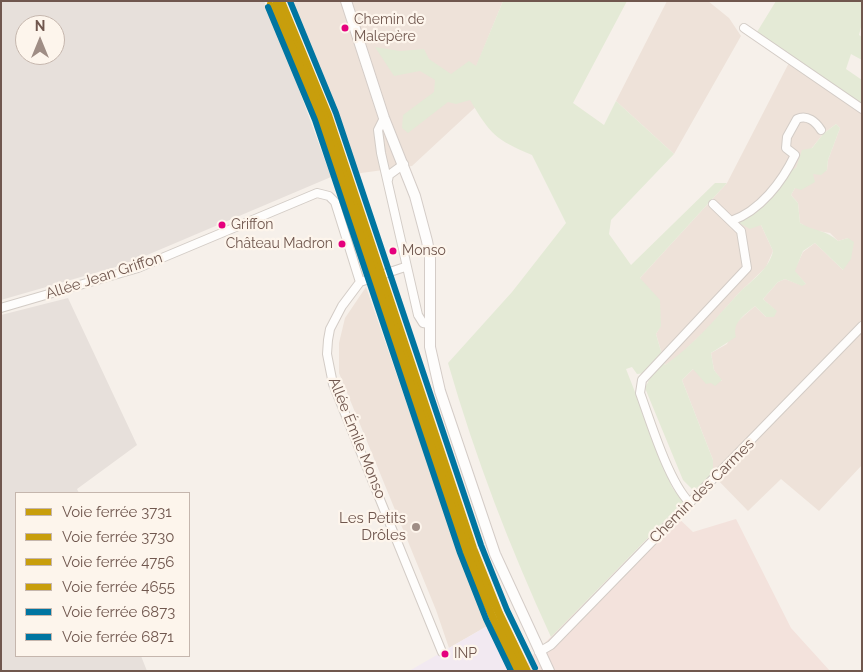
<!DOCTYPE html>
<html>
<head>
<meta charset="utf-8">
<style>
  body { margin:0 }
  #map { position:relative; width:863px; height:672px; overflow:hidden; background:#f6f0ea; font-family:Raleway,sans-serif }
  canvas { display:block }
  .frame { position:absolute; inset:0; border:2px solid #70574e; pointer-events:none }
  .legend { position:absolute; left:15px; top:492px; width:175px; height:165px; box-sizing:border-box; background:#fdf5ec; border:1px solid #c5b6ad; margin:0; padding:6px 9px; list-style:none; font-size:15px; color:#70574e }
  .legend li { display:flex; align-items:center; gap:10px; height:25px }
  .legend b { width:25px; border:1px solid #c5b6ad }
  .north { position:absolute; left:15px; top:15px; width:50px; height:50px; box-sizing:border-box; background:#fdf5ec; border:1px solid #c5b6ad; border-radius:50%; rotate:0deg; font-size:14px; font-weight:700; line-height:20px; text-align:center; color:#70574e }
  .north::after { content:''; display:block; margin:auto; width:18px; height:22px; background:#9f8d85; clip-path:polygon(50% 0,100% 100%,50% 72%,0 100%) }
</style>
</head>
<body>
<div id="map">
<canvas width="863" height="672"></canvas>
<div class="frame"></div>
<ul class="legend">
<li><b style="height:6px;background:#c89e0c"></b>Voie ferrée 3731</li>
<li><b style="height:6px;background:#c89e0c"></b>Voie ferrée 3730</li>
<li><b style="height:6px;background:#c89e0c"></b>Voie ferrée 4756</li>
<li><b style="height:6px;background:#c89e0c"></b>Voie ferrée 4655</li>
<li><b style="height:6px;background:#0075a1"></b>Voie ferrée 6873</li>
<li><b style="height:6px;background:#0075a1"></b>Voie ferrée 6871</li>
</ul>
<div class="north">N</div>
</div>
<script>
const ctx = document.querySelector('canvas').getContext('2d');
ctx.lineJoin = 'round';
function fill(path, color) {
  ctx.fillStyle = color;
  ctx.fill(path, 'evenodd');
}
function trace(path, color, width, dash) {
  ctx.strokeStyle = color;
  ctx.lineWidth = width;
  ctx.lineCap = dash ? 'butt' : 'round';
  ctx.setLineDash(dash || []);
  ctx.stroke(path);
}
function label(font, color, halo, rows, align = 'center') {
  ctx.font = font + ' Raleway,sans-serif';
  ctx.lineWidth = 4.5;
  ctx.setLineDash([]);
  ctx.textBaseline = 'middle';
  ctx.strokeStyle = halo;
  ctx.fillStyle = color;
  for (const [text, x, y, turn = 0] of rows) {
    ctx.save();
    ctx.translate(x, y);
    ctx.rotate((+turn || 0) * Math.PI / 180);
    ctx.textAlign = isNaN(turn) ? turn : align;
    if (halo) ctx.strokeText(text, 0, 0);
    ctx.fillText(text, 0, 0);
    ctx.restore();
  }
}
const residential = new Path2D(`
  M287,1H503L470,82L482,101L412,166L354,174L321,82Z
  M667,1H708L729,18L741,36L674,154L616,101Z
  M793,55L862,105V465L819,511L781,479L748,511L713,475V460L682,380L693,369L722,381L714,370L711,353L727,344L737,322L755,306L766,317L776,311L763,299L778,282L785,279L801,285L806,284L794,271L803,252L815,243L843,270L848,238L838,241L830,233L811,230L800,223L798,203L791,195L795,188L813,174L827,170L828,160L840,128L836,124L823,134L796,168L761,225L773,251L766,267L738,294L709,327L678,357L665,365L656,334L661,325L640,278L727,183Z
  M366,287L441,502L489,625L449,648L436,610L339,373V343L345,318Z`);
const commercial = new Path2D(`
  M673,513L693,532L736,519L791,628L830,671H522L532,656Z`);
const industrial = new Path2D(`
  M1,1H264L279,35L331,177L126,264L1,300ZM25,25H55V55H25Z
  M68,298L137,445L77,489L79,493H16V656H141L147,671H1V315Z`);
const education = new Path2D(`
  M489,625L503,647L514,671H409Z`);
const green = new Path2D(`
  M503,1H627L573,103L604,125L616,101L674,154L611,220L609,234L631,265L715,183H727L640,278L660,300L661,326L656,334L665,365C693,346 714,320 737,295C750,281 769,270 773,251L761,225L750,229L739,223L744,213L765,197L784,172L796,168L802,150L812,148L823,134L836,124L840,128L828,160L827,170L821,175L813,174L815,182L801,190L795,188L791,195L798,203L800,223C813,231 827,230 838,241L848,238L854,242L851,259L843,270L815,243L803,251L795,271L806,284L802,286L785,279L778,282L763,299L777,311L774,317H766L755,306C744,316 732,322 736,337L711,353L714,370L722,380L715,386L711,383L706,384L693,369L682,380L713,460V475L699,487L692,489L683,480L645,388L650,378L646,373L637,374L632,367L626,369L672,487L683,502L551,637C510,548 475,457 448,363L512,292L566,223L532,155C496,140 490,134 470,100L456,104L448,102L408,133L402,128L403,115L434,92L435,80L420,71L394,76L375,47L400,51L424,49L429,59L451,74L469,61L476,66Z
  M776,1H862V23L859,35L862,37V60L851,54L846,69L862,80V105L757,32Z`);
const minor = new Path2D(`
  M744,28L862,109
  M384,118L378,130L381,153L418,315L423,323L429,324
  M388,180L389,175L404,164
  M731,221C760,211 782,182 795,155L786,148L787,137L797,119C807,114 816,122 821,130
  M405,267L360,282L342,306L330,329L328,340L327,354L333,384L442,652
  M1,308L138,268L317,193L329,196L335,202L360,282
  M689,502C668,480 651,423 640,393L642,380L747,268L741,231L713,204
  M539,652L551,645L862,326`);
const secondary = new Path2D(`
  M346,1L384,118L415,196L427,241L430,257V347L440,391L495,554L549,671`);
const rail1 = new Path2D(`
  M282,1L329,115L474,548L500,613L528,671`);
const rail2 = new Path2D(`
  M277,1L325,116L470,549L523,671`);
const rail3 = new Path2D(`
  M270,4L318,119L463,551L515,671`);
const rail4 = new Path2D(`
  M275,4L322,118L467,550L493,616L520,671`);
const rail5 = new Path2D(`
  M290,1L336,113L481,545L507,610L535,668`);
const rail6 = new Path2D(`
  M268,7L315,120L460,553L486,619L511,671`);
const markers = [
  [345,28,4.5,"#e5007d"],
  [222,225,4.5,"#e5007d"],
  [342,244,4.5,"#e5007d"],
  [393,251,4.5,"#e5007d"],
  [416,527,5,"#9f8d85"],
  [445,654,4.5,"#e5007d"]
];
const busNames = [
  ["Chemin de",354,20],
  ["Malepère",354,37],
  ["Griffon",231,225],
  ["Château Madron",333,244,"right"],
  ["Monso",402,251],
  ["INP",454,654]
];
const streetNames = [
  ["Allée Jean Griffon",104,276,-18],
  ["Allée Émile Monso",357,438,68],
  ["Chemin des Carmes",702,491,-45]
];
const poiNames = [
  ["Les Petits",406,518],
  ["Drôles",406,535]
];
fill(residential, '#eee2d9');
fill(commercial, '#f3e2dc');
fill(industrial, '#e7e0db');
fill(education, '#f2e9f1');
fill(green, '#e4ead6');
trace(minor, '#d3ccc6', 10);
trace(secondary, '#d4ccc7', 12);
trace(minor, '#fefdfc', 8);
trace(secondary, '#fefdfc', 10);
trace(rail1, '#c89e0c', 6);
trace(rail2, '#c89e0c', 6);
trace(rail3, '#c89e0c', 6);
trace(rail4, '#c89e0c', 6);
trace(rail5, '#0075a1', 6);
trace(rail6, '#0075a1', 6);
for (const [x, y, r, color] of markers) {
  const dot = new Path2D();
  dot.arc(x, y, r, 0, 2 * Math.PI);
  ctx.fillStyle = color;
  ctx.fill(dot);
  trace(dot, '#fdf5ec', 2);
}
label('14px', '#70574e', '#fdf5ec', busNames, 'left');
label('15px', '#70574e', '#fdf5ec', streetNames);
label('15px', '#70574e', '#fdf5ec', poiNames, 'right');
</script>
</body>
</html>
